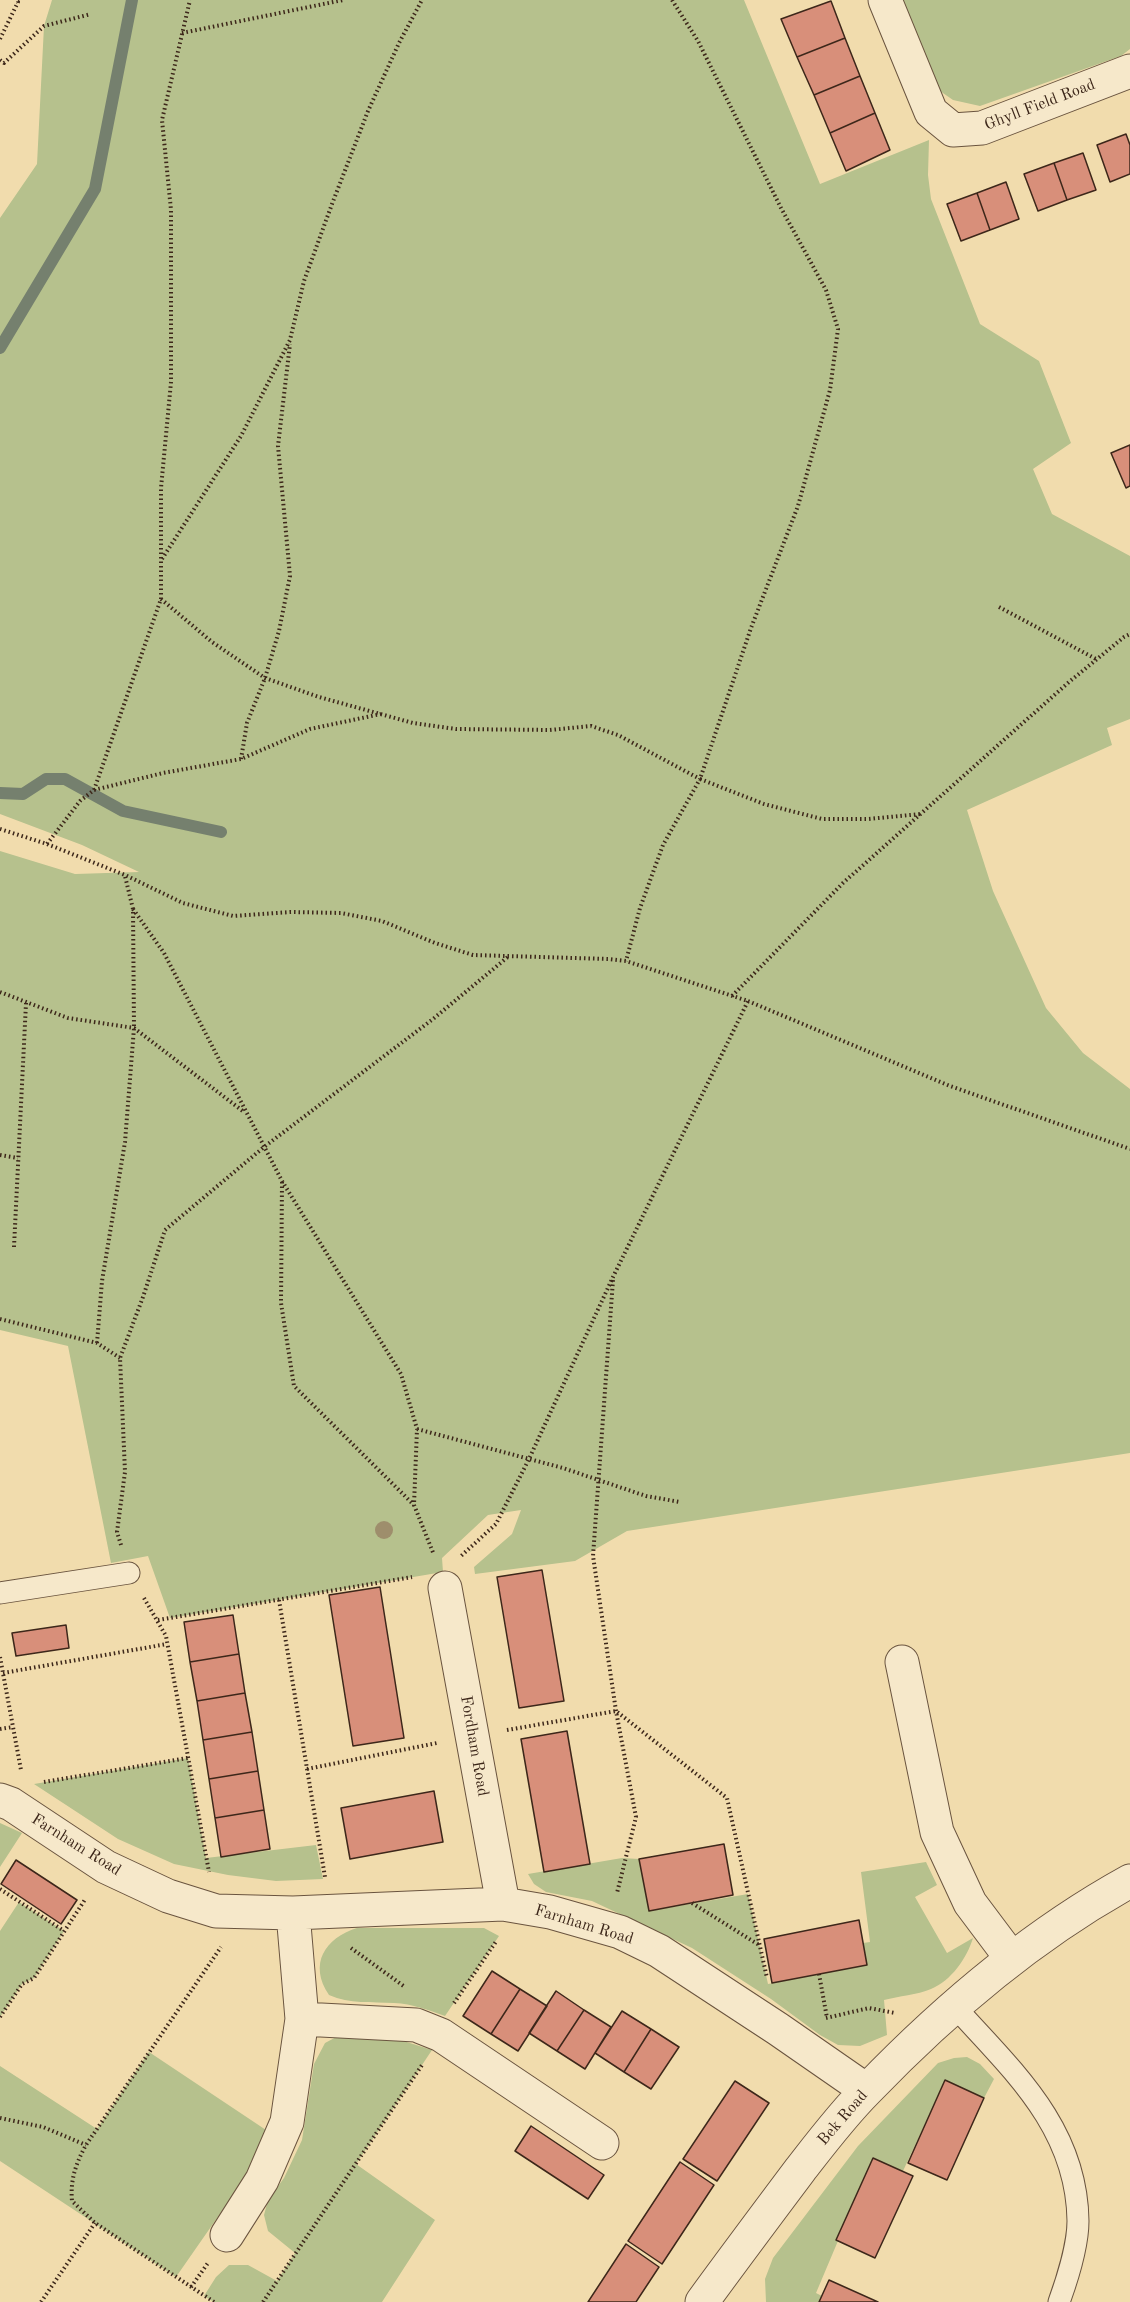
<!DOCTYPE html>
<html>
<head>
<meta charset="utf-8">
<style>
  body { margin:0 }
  canvas { display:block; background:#f1dcad }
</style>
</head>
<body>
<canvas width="1130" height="2302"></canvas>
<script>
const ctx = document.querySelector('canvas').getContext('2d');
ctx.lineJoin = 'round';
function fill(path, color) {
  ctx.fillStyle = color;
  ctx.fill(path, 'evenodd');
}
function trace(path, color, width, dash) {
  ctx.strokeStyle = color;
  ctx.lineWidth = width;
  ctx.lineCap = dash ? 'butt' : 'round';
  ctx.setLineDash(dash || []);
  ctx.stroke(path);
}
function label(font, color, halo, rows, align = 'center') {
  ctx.font = font + ' "Old Standard TT",serif';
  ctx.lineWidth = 5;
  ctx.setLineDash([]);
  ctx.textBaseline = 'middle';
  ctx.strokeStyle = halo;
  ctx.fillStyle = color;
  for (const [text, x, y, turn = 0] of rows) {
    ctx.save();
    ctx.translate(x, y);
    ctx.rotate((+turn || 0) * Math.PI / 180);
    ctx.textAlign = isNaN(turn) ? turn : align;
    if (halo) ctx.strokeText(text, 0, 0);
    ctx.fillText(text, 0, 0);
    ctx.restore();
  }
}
const green = new Path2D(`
  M52,0H744L820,184L929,140L928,175L931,199L980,324L1039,361L1071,443L1033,469L1052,514L1130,556V719L1107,728L1112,745L967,810L993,891L1046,1008L1083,1053L1130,1089V1453L627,1531L575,1561L475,1574L474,1567L512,1534L521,1510L488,1515L442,1558L443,1572L170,1618L148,1556L111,1563L68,1346L0,1330V851L75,874L139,872L82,845L0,814V218L37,164L44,26Z
  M895,0H1130V49L1121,56L980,106L953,100L930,84Z
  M188,1758L206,1858L316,1845L323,1879L276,1881L228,1875L174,1864L118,1839L34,1784Z
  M0,1823L22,1833L0,1867Z
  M622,1858L639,1859L649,1911L748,1894L768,1984L867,1965L863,1943L870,1942L861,1872L926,1862L937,1885L915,1897L947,1953L973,1938C967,1958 951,1981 931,1989C917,1995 899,1996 884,2000L887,2035L860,2046L838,2045L820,2035L771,1999L692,1948L592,1901L546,1892L534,1884L528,1874Z
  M19,1902L64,1931L34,1978L22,1984L0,2017V1931Z
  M357,1928H484L499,1936L445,2016C428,2010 413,2004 394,2003C371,2002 350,2004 329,1995C308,1964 325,1938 357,1928Z
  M342,2034L394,2038L432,2050L356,2164L435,2220L382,2302H214L204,2296L216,2277L229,2265H248L277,2281L295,2253L268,2231L264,2215L268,2200L284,2178L302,2140L314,2064L325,2043Z
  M149,2052L269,2132L247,2175L176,2277L0,2161V2066L97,2129Z
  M967,2057L980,2064L994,2079L984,2098L945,2081L903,2171L873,2158L816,2293L822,2296L819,2302H766L765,2279L773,2258L858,2146L938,2063L954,2058Z`);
const stream = new Path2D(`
  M0,348L95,189L132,0
  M0,793L23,794L46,779H65L123,811L221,832`);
const building = new Path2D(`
  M831,1L845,38L797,57L781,19Z
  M845,38L860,76L814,95L797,57Z
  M860,76L875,113L830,133L814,95Z
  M875,113L890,150L846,171L830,133Z
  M1126,134L1130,145V174L1110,182L1097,145Z
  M1083,153L1096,190L1067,200L1054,163Z
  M1054,163L1067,200L1038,211L1024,174Z
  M1006,182L1019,219L990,230L977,193Z
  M977,193L990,230L961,241L947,204Z
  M1130,445V486L1126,488L1111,453Z
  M542,1570L564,1701L519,1708L497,1577Z
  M380,1587L404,1738L353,1746L329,1595Z
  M233,1615L239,1654L190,1662L184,1622Z
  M66,1625L69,1648L16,1656L12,1633Z
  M239,1654L245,1693L197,1701L190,1662Z
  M245,1693L252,1732L203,1740L197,1701Z
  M567,1731L590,1864L544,1872L521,1739Z
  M252,1732L258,1771L209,1779L203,1740Z
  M258,1771L264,1810L215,1818L209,1779Z
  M434,1791L443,1842L350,1859L341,1808Z
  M264,1810L270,1849L221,1857L215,1818Z
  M724,1844L733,1895L649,1911L639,1859Z
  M16,1860L77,1900L61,1924L1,1884Z
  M859,1920L867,1965L772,1983L764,1939Z
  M492,1971L520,1989L491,2034L463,2016Z
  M520,1989L547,2006L518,2051L491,2034Z
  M556,1991L584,2010L557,2051L529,2033Z
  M584,2010L611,2027L585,2069L557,2051Z
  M622,2011L651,2029L624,2072L595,2053Z
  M651,2029L679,2047L651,2089L624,2072Z
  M945,2080L984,2098L947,2180L908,2163Z
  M735,2081L769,2103L717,2181L683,2159Z
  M531,2126L604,2175L588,2199L515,2151Z
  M873,2158L913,2176L875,2258L836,2240Z
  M680,2162L714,2185L662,2264L628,2241Z
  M626,2244L659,2267L636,2302H588Z
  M829,2280L878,2302H819Z`);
const path = new Path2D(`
  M672,0L698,41L781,208L826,290L838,329L830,390L798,506L751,628L700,779L764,804L822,819H868L921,814
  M182,33L343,0
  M0,39L18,2L15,0
  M0,60L4,63L44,26L91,14
  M162,559L241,436L290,340L304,281L332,204L368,111L399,43L422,0
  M161,599L212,642L265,678L319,697L413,723L456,729L550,730L591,726L618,735L700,779L663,845L640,908L626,961
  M999,607L1096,659
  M241,759L247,723L265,678L279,631L290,576L278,446L290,344
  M94,790L163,773L241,759L310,729L381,714
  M0,829L47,844L125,875L183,903L233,916L291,912L341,913L382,921L435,943L473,955L608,959L626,961L748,1001L613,1277L529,1459L496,1524L461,1556
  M47,844L80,801L94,790L161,599V488L171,382V210L162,120L190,0
  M133,909L164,953L282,1181L401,1374L417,1429L414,1505L434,1555
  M0,992L68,1018L134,1028L244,1112
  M732,996L843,883L1069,682L1124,637L1130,634
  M748,1001L950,1086L1130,1149
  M0,1155L18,1158
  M282,1182L281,1303L294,1386L413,1504
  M14,1247L26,1003
  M613,1280L593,1556L616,1711L636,1817L617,1893
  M0,1319L97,1343L120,1358
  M97,1343L102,1281L125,1142L134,1028L133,909L125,876
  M417,1429L563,1468L646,1496L680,1502
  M121,1545L117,1532L125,1472L120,1358L143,1297L165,1230L264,1147L433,1019L509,956
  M144,1598L166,1636L209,1872
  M279,1600L325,1877
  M158,1620L412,1577
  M0,1657L21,1770
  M3,1673L167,1644
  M0,1729L13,1727
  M507,1730L616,1711L727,1798L767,1978
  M307,1769L437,1743
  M44,1782L188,1758
  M0,1889L64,1931
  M692,1903L759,1945
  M351,1948L405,1987
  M819,1974L827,2018
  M454,2003L497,1940
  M0,2017L22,1984L34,1978L86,1898
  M826,2018L869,2008L895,2013
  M0,2118L43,2127L86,2145
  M191,2287L208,2263
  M41,2302L95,2223
  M214,2302L95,2223L72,2201C70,2180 76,2163 86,2145L221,1947
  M263,2302L422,2065`);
const service = new Path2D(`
  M0,1593L129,1573
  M955,2007C1013,2071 1077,2128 1078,2221C1078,2244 1067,2280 1059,2302`);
const minor = new Path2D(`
  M885,0L931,112L953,130L982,128L1130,71
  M445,1588L503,1904
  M902,1662L937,1832L970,1903L1012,1959
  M0,1800L11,1804L106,1867L168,1896L216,1911L293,1913L503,1904L550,1912L620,1932L659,1951L778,2029L866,2090
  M302,2019L416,2025L441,2035L602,2143
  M227,2235L262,2180L287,2122L302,2019L293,1913
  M702,2302C734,2258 767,2214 800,2170C821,2143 842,2115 867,2090C944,2010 1032,1935 1130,1881`);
const trees = [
  [384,1530]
];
const streetNames = [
  ["Ghyll Field Road",1040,105,-21],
  ["Fordham Road",474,1746,80],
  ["Farnham Road",76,1845,32],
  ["Farnham Road",584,1925,17],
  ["Bek Road",843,2118,-49]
];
fill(green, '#b6c18d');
trace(stream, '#75806e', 12);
fill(building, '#d88f7a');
trace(building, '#3d271a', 1.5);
trace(service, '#6a543f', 23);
trace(minor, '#6a543f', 35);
trace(path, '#3d271a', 4, [1.5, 3]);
trace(service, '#f6e8ca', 21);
trace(minor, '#f6e8ca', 33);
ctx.fillStyle = '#9e8e6c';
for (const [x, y] of trees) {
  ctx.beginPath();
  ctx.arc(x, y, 9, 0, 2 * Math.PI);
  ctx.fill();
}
label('16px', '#3d271a', '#f6e8ca', streetNames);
</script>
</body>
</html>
